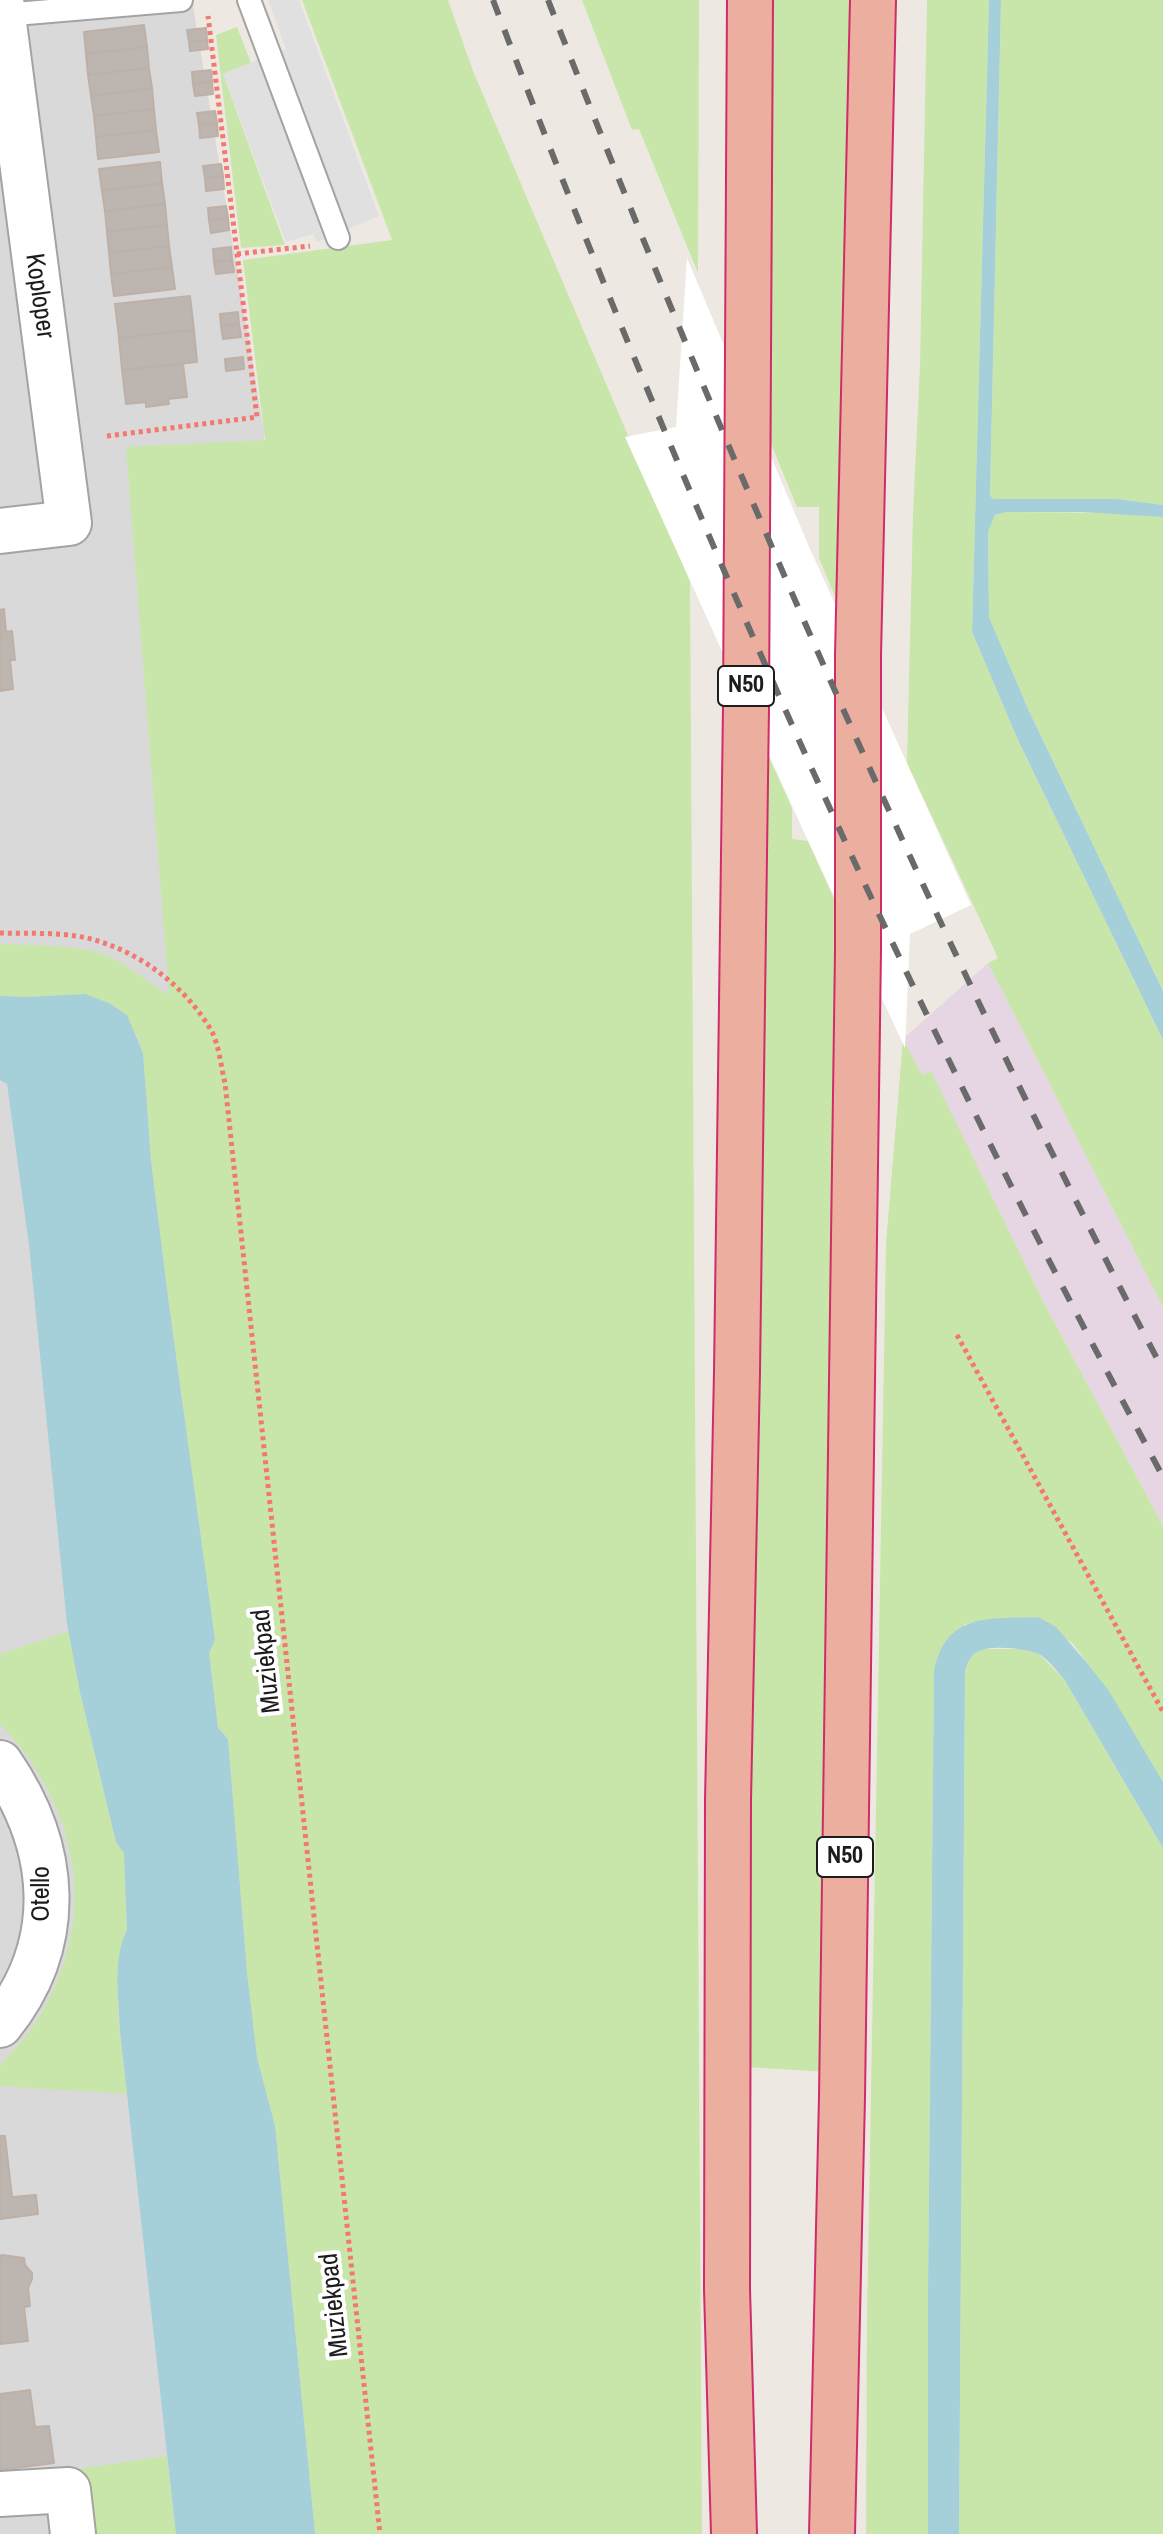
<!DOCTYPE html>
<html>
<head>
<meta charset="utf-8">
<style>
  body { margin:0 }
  canvas { display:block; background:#ede9e2 }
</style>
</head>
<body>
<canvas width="1163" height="2534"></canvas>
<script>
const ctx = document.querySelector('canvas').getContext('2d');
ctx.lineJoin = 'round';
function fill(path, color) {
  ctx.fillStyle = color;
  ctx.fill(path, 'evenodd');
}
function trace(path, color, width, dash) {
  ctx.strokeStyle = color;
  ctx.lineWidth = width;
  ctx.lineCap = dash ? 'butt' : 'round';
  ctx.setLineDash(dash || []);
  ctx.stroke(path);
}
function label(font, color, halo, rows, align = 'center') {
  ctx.font = font + ' "Archivo Narrow",sans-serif';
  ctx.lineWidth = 8;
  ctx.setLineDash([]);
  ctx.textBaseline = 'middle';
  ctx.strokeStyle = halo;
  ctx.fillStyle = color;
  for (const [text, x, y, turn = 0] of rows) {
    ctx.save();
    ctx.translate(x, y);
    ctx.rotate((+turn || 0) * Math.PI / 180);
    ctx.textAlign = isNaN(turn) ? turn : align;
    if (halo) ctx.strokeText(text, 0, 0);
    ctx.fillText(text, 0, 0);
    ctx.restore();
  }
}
const residential = new Path2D(`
  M0,0H192L264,431L333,2534H0Z`);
const industrial = new Path2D(`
  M988,963L1163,1307V1526L1043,1301L931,1072L922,1075L903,1039Z`);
const grass = new Path2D(`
  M302,0H448L473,71L690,581L702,2534H315L275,2126L257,2058L247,1972L228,1739L218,1728L209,1653L215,1640L169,1305L151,1161L143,1053L137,1035L28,997L0,996V944C27,945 82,945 106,955C129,965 148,983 169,995L126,447L265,440L243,260L392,240Z
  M582,0H699L698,273L639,129L632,130Z
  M773,0H853L842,613L819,558V507H797L767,434Z
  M927,0H989L972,632L1018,740L1163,1040V1307L988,963L998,958L907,763L913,513L920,365Z
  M1001,0H1163V505L1118,499H993L990,495Z
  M237,27L251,63L223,74L285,245L241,248L216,35Z
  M1007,512L1124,513L1163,517V991L1028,709L989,617L988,532L995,515Z
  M761,740L792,808V839L808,841L847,928L829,2072L745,2067Z
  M903,1039L922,1075L931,1071L1043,1301L1163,1526V1782L1108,1691L1073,1644L1038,1617L997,1619L965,1624L934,1671L928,2289V2534H866L867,2317L886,1243Z
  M69,1631L80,1692L116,1842L124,1853L127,1930C108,1969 122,2049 127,2094L0,2086V2065C15,2049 31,2032 42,2012C100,1913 77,1804 0,1724V1654Z
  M981,1649H1024L1039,1654L1064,1679L1163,1848V2534H959L965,1671L970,1657Z
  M167,2456L176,2534H87L81,2479L77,2469Z`);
const parking = new Path2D(`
  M268,0H299L379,216L317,242L313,234L286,242L223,74L286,49Z`);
const water = new Path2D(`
  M989,0H1001L990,495L993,499H1118L1163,505V517L1082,512H1007L995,515L988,532L989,617L1028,709L1163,991V1040L1018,740L972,632Z
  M85,994L109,1003L127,1015L143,1053L151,1161L169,1305L215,1640L209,1653L218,1728L228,1739L247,1973L257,2058L275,2126L315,2534H176L120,2031C119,1998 112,1960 127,1930L124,1853L116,1842L80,1692L67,1624L29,1245L7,1084L0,1080V996L28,997Z
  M1038,1617L1056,1627L1087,1663L1109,1691L1163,1782V1848L1064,1679C1057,1671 1050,1662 1042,1656C1030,1648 991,1645 979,1651C970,1655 968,1662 965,1671L959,2534H928V2289L934,1671C946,1612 989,1619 1038,1617Z`);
const pier = new Path2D(`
  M687,258L810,549L971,905L910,934L905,1048L803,830L625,437L676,427Z`);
const building = new Path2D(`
  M144,25L147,47L86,54L84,32Z
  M206,28L207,40L189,42L187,30Z
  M207,40L208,49L190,51L189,42Z
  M147,47L149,68L88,75L86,54Z
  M149,68L152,88L91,96L88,75Z
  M211,70L212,81L193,84L192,72Z
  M212,81L213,94L195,96L193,84Z
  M152,88L154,109L94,116L91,96Z
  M154,109L156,130L96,137L94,116Z
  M215,111L217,123L199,125L197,113Z
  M217,123L218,136L200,138L199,125Z
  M156,130L159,152L98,159L96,137Z
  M160,162L162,183L102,191L99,169Z
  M221,164L223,176L205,178L203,166Z
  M223,176L224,189L206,191L205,178Z
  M162,183L165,204L105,211L102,191Z
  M165,204L167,225L107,232L105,211Z
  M226,206L228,218L209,220L208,208Z
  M228,218L229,230L211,233L209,220Z
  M167,225L169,246L109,253L107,232Z
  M169,246L172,267L111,274L109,253Z
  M231,247L232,260L214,262L213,249Z
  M232,260L234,272L216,274L214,262Z
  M172,267L175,289L114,296L111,274Z
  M190,296L194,330L119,338L115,304Z
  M238,312L239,324L221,326L220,314Z
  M239,324L241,337L223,339L221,326Z
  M194,330L197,362L122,370L119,338Z
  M243,357L244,369L226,371L225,359Z
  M183,364L187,397L168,399L169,404L146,407V402L126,404L122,370Z
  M4,609L6,632L12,631L15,660H10L13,689L0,691V610Z
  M0,2136H5L12,2197L36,2195L38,2214L0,2219Z
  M2,2255L24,2258L25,2265L32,2273V2279L28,2288L30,2306L24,2307L28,2341L0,2344V2256Z
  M30,2390L35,2427L49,2426L54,2463L0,2470V2394Z`);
const path = new Path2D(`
  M237,254L310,246
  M107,436L257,417L208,16
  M0,933C31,934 67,931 98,941C144,955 186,988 211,1030C219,1044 221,1067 225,1083L380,2534
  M957,1335L1163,1712`);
const service = new Path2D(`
  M249,0L338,238
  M3,15L181,0`);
const minor = new Path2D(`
  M0,531L69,523L1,0
  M0,1763C58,1847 66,1943 0,2025
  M0,2494L68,2490L73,2534`);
const trunk = new Path2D(`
  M734,2534L727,2289L728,1800L737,1372L746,707L750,0
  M832,2534L842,2097L858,951V655L873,0`);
const rail = new Path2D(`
  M493,0C653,422 833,837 1038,1239C1079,1319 1121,1398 1163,1477
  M548,0C730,467 930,927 1163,1370`);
const shields = [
  [746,686,56],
  [845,1857,56]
];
const shieldNames = [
  ["N50",746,686],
  ["N50",845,1857]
];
const streetNames = [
  ["Koploper",39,296,82],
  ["Muziekpad",267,1661,-96],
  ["Otello",42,1894,-90],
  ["Muziekpad",335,2305,-96]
];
fill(residential, '#dad9d9');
fill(industrial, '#e6d5e3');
fill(grass, '#c9e6aa');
fill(parking, '#e0e0e0');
fill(water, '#a5cfd9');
fill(pier, '#fff');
fill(building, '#bdb5af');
trace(building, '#beb0a6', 2);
trace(service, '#a3a3a3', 26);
trace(minor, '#a3a3a3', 48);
trace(trunk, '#cf2c69', 48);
trace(path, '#f3786e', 5, [4, 4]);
trace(service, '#fff', 22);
trace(minor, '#fff', 44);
trace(trunk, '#ecae9e', 44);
trace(rail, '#6a6a6a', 6, [16, 16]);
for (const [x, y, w] of shields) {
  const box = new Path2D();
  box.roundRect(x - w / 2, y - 20, w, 40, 6);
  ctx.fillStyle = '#fff';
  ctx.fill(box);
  trace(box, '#1c1c1c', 2);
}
label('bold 24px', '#1c1c1c', null, shieldNames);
label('26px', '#1c1c1c', '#fff', streetNames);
</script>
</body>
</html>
